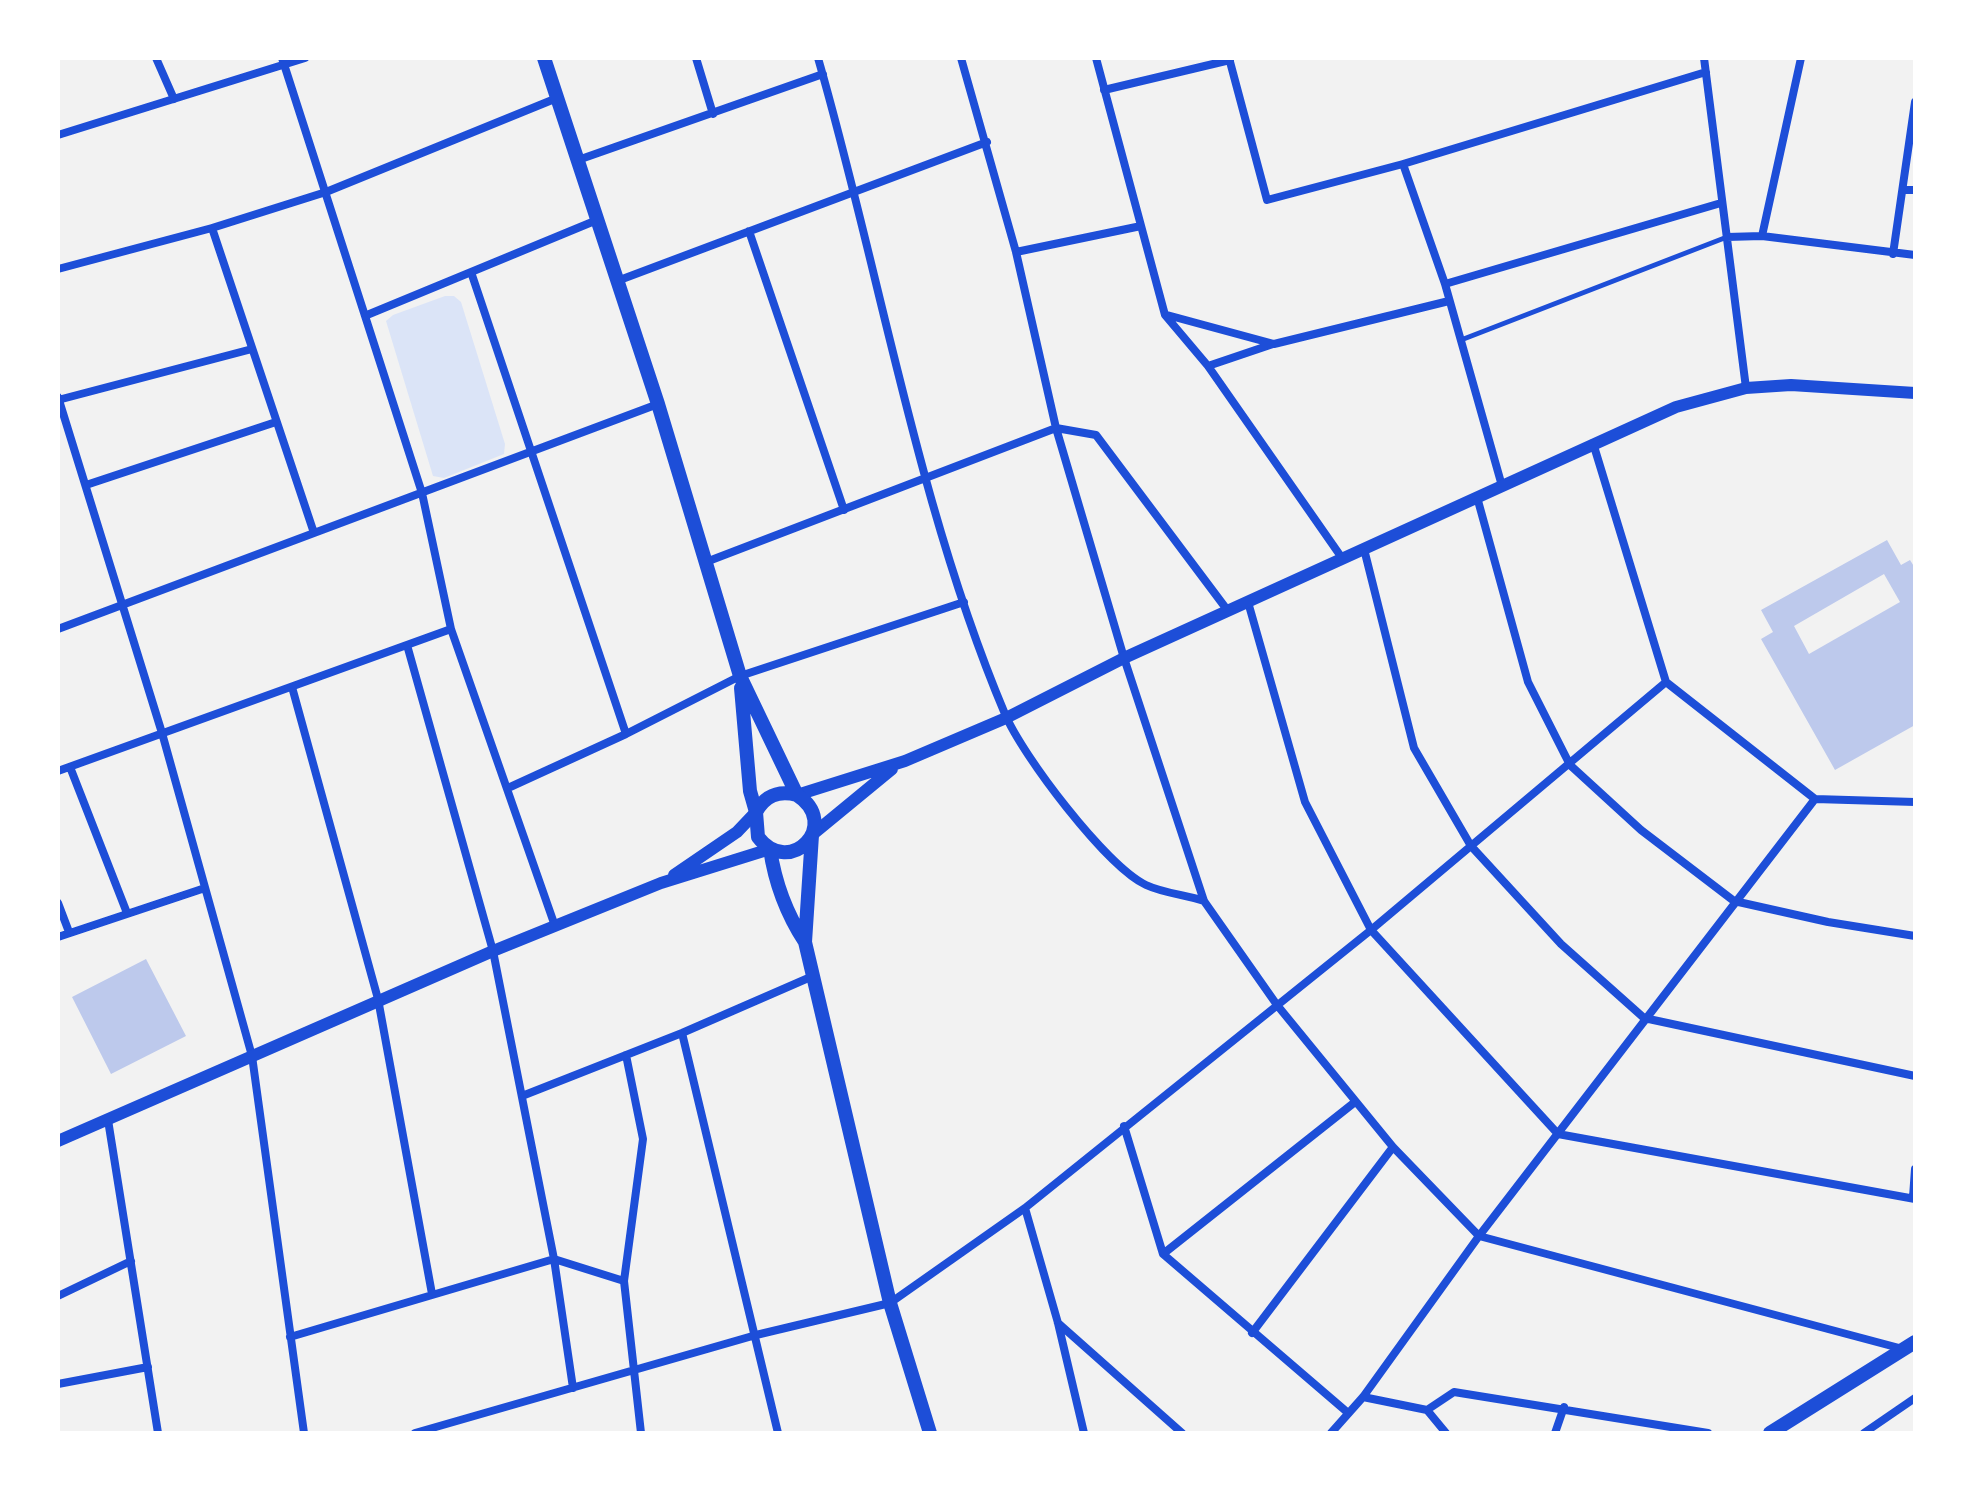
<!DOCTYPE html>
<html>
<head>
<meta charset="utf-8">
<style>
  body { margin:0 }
  #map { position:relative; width:1973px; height:1491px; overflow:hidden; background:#f2f2f2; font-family:"Public Sans",sans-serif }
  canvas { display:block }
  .frame { position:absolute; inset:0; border:60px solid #fff; pointer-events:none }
</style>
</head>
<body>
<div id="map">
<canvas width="1973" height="1491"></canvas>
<div class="frame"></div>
</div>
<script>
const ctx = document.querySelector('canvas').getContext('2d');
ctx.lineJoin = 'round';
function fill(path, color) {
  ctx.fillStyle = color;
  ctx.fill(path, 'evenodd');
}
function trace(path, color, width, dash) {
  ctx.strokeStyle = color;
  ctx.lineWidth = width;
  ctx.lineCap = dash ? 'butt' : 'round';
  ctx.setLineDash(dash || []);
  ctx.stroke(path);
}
const green = new Path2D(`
  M445,296H454L461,302L505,444L504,454L444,478L433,476L386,321L393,315Z`);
const building = new Path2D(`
  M1887,540L1901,565L1910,560L1915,568V725L1835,770L1761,639L1773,632L1761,610ZM1884,574L1900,602L1809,654L1794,626Z
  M146,959L186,1036L111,1074L72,997Z`);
const service = new Path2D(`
  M1461,340L1727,237`);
const minor = new Path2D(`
  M156,58L174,99
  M282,58L422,493L451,629L555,926
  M696,58L713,114
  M818,58C880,273 918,508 1005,714C1022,755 1106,866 1146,885C1163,893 1186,895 1204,901
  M961,58L1016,252L1056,428L1124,658L1204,901L1277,1005L1393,1147L1479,1236L1903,1349
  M1096,58L1165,315L1208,366L1342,558
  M1229,58L1267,200L1403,164L1706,72
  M1704,58L1746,388
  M1104,90L1230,60
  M58,135L305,58
  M578,160L823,74
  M1403,164L1445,284L1502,486
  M1903,190H1915
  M212,228L314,533
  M749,231L844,510
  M1762,236L1801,58
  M1727,237L1762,236L1915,255
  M1016,252L1141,226
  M1893,254L1915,102
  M58,269L212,228L326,192L557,98
  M471,272L626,734
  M617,281L987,142
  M1445,284L1721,203
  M367,315L597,220
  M1167,315L1274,344L1449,301
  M1208,366L1273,344
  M58,397L162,733L252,1056L304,1433
  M58,400L252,349
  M1593,443L1666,682L1815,799L1915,802
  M86,485L276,422
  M1477,497L1528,682L1570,765L1641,830L1734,901L1828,922L1915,936
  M1364,549L1414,748L1471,846L1561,944L1644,1018L1915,1076
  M706,562L1056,428L1096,435L1228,611
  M1248,602L1305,802L1371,930L1558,1134L1915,1199
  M58,629L658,404
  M407,645L493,951L554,1259L573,1388
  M292,687L378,999L432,1294
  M70,767L127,913
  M58,771L451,629
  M508,788L626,734L740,676L964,602
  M58,903L69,932
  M58,937L205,888
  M682,1033L778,1433
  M626,1055L643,1139L624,1281L641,1433
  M522,1096L682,1033L813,976
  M108,1120L158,1433
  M1124,1126L1163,1254L1347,1412
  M1913,1197L1915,1169
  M1025,1208L1058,1323L1084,1433
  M1163,1254L1355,1102
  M58,1296L131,1261
  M1058,1323L1182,1433
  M1252,1333L1393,1147
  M290,1337L554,1259L624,1281
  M58,1384L148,1367
  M1363,1397L1427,1410L1446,1433
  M1427,1410L1454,1392L1708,1433
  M415,1433L756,1335L890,1303L1025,1208L1371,930L1666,682
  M1331,1433L1363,1397L1479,1236L1815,799
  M1555,1433L1564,1407
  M1864,1433L1915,1398`);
const tertiary = new Path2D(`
  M797,795L905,761L1006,718L1124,658L1676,407L1746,388L1791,385L1915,393
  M813,834L892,769
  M674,875L737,832L756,812
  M58,1141L493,951L661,883L770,849`);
const secondary = new Path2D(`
  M544,58L658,404L740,676L797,795C842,824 790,879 758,837L756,812C765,796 778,790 797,795
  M741,688L750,791L756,812
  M770,849C775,883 786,913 805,942L890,1303L930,1433
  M805,942L812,835
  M1770,1433L1915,1342`);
fill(green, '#dbe4f7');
fill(building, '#bdc9ec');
trace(service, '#1d4ed8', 5);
trace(minor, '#1d4ed8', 8);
trace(tertiary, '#1d4ed8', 12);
trace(secondary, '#1d4ed8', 14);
</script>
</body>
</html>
